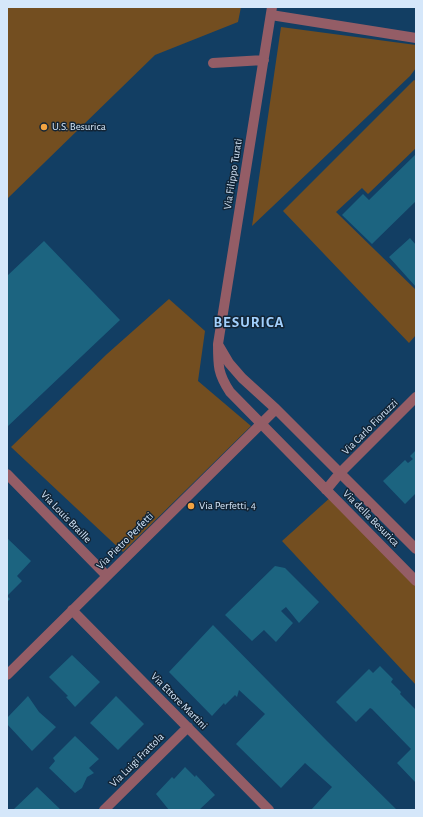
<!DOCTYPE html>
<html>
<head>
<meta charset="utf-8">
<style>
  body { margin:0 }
  #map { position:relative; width:423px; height:817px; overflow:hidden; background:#123e63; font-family:"Alegreya Sans",sans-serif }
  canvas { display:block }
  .frame { position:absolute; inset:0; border:8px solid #d5e7fa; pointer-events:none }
</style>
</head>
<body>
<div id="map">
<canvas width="423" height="817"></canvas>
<div class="frame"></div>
</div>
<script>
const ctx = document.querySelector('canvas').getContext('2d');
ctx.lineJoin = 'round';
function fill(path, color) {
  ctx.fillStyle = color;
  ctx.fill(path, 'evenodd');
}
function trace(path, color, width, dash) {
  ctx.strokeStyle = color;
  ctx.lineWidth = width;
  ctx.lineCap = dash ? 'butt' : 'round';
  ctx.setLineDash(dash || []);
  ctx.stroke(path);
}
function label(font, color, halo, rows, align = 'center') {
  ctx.font = font + ' "Alegreya Sans",sans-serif';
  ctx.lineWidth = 3;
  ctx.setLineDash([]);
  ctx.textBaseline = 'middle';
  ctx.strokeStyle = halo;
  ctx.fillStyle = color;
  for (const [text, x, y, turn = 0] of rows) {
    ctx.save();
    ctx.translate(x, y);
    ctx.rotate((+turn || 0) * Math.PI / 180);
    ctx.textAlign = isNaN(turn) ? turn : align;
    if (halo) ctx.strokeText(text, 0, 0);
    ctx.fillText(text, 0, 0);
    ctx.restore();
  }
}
const green = new Path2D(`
  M7,7H241L238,22L155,55L7,199Z
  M281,27L416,45V68L410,76L252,226Z
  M414,80L416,81V148L368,194L362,188L336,212L416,290V335L409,343L283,211Z
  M169,299L205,331L198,381L251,426L123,552L11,447L107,354Z
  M332,496L416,582V685L282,541Z`);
const building = new Path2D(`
  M416,154V201L372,244L342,215L363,194L369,200Z
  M410,238L416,245V287L389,257Z
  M44,241L120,320L7,427V276Z
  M416,450V493L405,504L383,481L405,460L408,463L413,459L410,456Z
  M7,538L31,561L17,576L22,581L7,596L10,599L7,602Z
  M275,566L285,568L319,602L299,623L286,607L281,611L293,623L276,642L264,630L252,641L225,615Z
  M213,625L327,741L397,810H311L332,787L305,763L281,788L236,744L265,714L239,690L237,697L235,695L225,705L224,703L212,716L169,672Z
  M72,655L100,682L75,707L66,697L68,696L49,677Z
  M380,666L393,679L391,682L401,692L400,694L416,710V783L397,763L411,749L372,709L370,708L356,722L336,702L369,669L373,673Z
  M28,696L39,712L56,727L32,751L7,724V718Z
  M116,696L144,724L118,750L90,723Z
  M75,736L99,759L89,768L94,773L87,777L82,788L75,793L49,768L55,761L53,758Z
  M185,767L195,777L196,775L215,795L199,810H169L156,794L172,777L174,779Z
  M37,787L61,810L14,809Z`);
const minor = new Path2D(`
  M272,7L218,344C218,366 218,374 230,392L416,581
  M271,15L416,38
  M213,63L264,60
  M219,346L229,363L242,378L276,409L416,549
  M7,474L107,576
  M326,490L340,473L416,397
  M72,610L269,810
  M7,675L276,409
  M104,810L188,727`);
const markers = [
  [44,127,4,"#f3a442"],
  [191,506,4,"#f3a442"]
];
const poiNames = [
  ["U.S. Besurica",52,127],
  ["Via Perfetti, 4",199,506]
];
const streetNames = [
  ["Via Filippo Turati",233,174,-81],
  ["Via Carlo Fioruzzi",370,427,-45],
  ["Via Louis Braille",66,517,46],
  ["Via della Besurica",371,518,45],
  ["Via Pietro Perfetti",125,541,-45],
  ["Via Ettore Martini",179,701,45],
  ["Via Luigi Frattola",137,760,-45]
];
const districtNames = [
  ["BESURICA",249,322]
];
fill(green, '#734e20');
fill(building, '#1c6480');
trace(minor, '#945d66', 10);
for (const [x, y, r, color] of markers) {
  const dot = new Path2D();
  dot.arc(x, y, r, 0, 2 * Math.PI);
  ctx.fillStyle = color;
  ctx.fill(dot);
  trace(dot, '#122435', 1.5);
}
label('11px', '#d5e7fa', '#122435', poiNames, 'left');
label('11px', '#d5e7fa', '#122435', streetNames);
ctx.letterSpacing = '1px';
label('bold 15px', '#a2d0fd', '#122435', districtNames);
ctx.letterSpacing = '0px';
</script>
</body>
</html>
